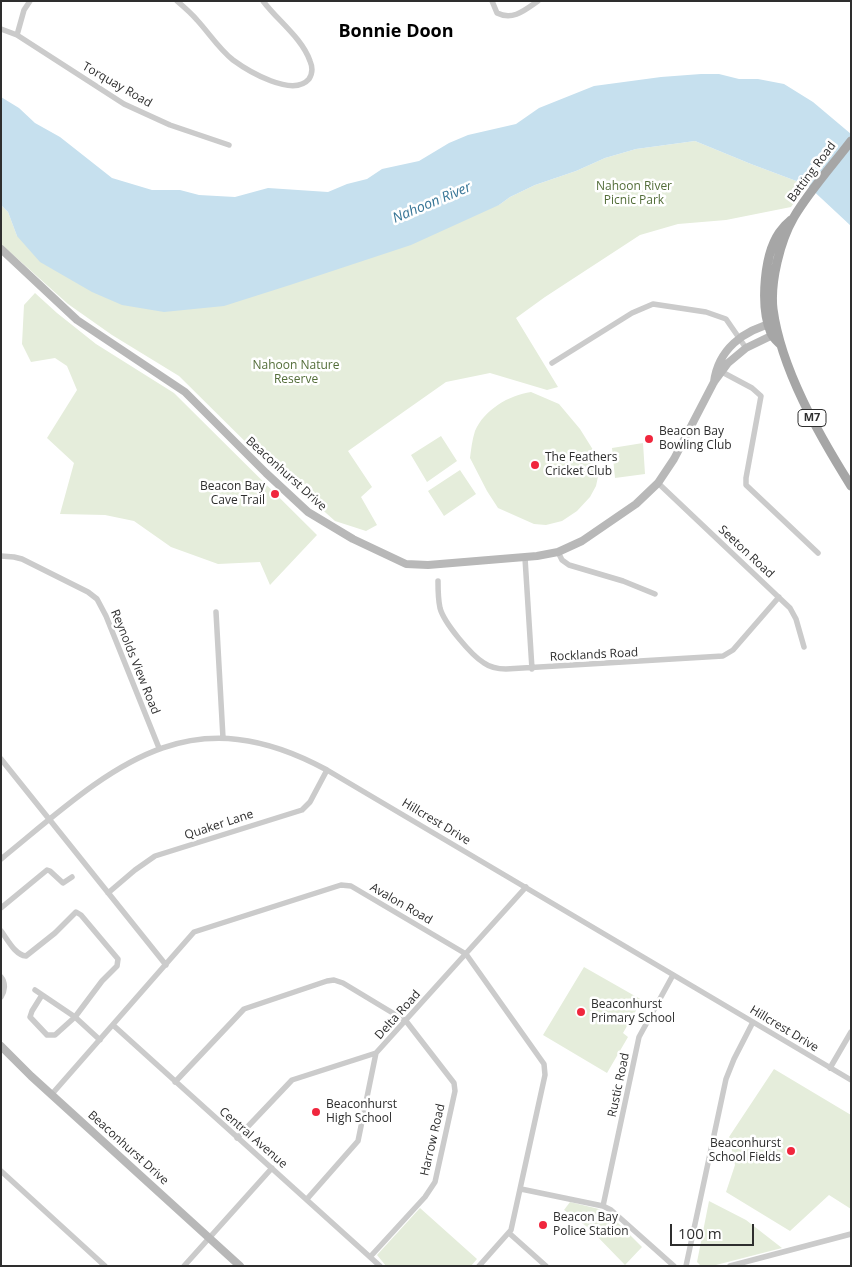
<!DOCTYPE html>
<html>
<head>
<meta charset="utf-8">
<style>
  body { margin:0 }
  #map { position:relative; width:852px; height:1267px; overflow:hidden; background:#fff; font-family:"Open Sans",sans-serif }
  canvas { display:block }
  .frame { position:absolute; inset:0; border:2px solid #2e2e2e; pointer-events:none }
  .scale { position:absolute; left:670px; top:1224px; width:84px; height:22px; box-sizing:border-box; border:2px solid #2e2e2e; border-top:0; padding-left:6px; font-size:15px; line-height:18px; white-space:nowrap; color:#2e2e2e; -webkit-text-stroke:4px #fff; paint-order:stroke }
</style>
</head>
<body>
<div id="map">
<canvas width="852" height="1267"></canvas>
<div class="frame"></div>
<div class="scale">100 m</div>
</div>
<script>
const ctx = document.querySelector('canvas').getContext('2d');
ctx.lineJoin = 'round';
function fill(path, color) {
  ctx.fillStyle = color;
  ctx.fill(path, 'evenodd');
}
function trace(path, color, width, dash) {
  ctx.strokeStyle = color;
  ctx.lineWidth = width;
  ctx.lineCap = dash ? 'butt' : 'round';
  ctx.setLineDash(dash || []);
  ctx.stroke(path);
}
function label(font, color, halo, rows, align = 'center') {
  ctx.font = font + ' "Open Sans",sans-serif';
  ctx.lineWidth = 5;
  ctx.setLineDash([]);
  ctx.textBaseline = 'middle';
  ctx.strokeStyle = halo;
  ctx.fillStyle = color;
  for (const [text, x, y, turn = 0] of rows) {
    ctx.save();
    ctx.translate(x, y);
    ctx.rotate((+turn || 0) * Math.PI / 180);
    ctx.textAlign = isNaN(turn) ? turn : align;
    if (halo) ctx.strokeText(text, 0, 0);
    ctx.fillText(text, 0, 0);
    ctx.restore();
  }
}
const green = new Path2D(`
  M695,141L751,164L807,185L791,207L726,220L678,224L640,235L545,297L516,318L558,387L547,390L490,373L446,382L348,451L372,487L361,497L377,525L366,531L335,521L290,481L287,483L179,376L112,335L68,304L1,244V205L8,212L17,236L499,205L510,197L535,185L576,171L605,158L636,149Z
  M35,293L57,313L96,344L174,393L317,535L270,585L260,562L218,564L171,547L134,521L105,515L60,514L74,463L47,438L77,390L67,366L55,358L31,362L22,344L24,305Z
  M531,392L559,404L580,429L595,453L599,472L596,486L590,497L577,511L562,521L546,525L534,524L498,508L487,491L470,458C471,450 472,440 475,431C484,410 509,395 531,392Z
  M441,436L457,461L427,482L411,455Z
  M643,443L645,474L615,478L612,448Z
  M460,470L476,494L444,516L428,491Z
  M584,967L642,1000L623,1033L628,1037L607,1073L543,1035Z
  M774,1069L851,1115V1209L829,1195L790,1231L726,1192L735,1165L729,1137Z
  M709,1201L746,1220L782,1248L712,1266H701L697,1262Z
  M570,1202L599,1209L611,1216L642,1247L625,1265L590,1229L564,1210Z
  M420,1208L477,1259L471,1266H386L377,1255Z`);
const water = new Path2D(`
  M701,74H719L739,79H758L784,84L813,102L851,134V226L807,185L751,164L695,141L636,149L605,158L576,171L535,185L510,197L499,205L411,245L290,285L224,306L164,312L122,305L92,292L40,262L17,236L8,212L1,205V97L19,108L35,123L60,137L112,178L152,190H180L199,195L235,197L268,188L328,192L347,184L367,179L382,169L419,161L449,143L468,135L516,124L539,108L594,86L661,77Z`);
const street = new Path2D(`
  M177,1C184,7 191,13 197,20C209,33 219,49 233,60C248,71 293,98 309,79C313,73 313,68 310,61C302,38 278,21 263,1
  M492,1L497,13C513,21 525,10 538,1
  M1,29L17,35L124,104L170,125L229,145
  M17,35L24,10L30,1
  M552,363L632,313L653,304L706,312L726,319L746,348
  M722,372L752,388L761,396L746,478V485L818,553
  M658,483L790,608L796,619L804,647
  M558,552L562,560L569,565L623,581L655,594
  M1,556L14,557L22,559L88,592L97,599L106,616L159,748
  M525,558L532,669
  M438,581C438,590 438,599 440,608C444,623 471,655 484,663C491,668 498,669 506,669L723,656L733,650L779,597
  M216,612L223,738
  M1,759L166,965
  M1,859C108,772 184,692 327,770L851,1080
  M108,893L135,870L155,856L302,810L310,802L327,770
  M1,908L47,870L50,871L63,883L72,877
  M1,931C8,940 15,955 26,956L55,933L76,912L81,915L118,959L117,966L102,981L75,1017L35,990
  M1,977C6,983 5,991 1,997
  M42,995L32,1011L30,1017L47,1035H55L75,1017L100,1040
  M113,1025L380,1266
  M830,1068L851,1032
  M175,1082L244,1009L327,981L334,980L343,983L406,1021L454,1083L455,1091L435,1182L425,1197L370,1257
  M52,1094L194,932L341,885L351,886L466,954L544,1064L545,1075L511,1230L479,1266
  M237,1138L292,1080L376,1053
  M1,1171L105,1266
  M521,1189L603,1206L611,1210L674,1266
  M307,1199L358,1141L376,1053L526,887
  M603,1206L639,1037L673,975
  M509,1233L546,1266
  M184,1266L272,1168
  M686,1266L726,1079L734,1059L753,1022
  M730,1266L851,1234`);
const secondary = new Path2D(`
  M1,249L77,320L185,392L266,473L308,512L353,539L406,564L428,565L537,556L558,552L582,541L636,504L658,483L674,459L714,382L728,363L746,348L777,333
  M714,382C718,350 743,330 774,323
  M1,1046L31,1076L240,1266`);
const primary = new Path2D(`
  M851,141C832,166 810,190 794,217C780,241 770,282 773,309C781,369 819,435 851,486
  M781,345C778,342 773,338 771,333C760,307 763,250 783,228C785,225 789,222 791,220`);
const markers = [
  [649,439,5,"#f0263d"],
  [535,465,5,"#f0263d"],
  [275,494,5,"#f0263d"],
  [581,1012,5,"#f0263d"],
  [316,1112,5,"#f0263d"],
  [791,1151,5,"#f0263d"],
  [543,1225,5,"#f0263d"]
];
const shields = [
  [812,418,28]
];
const shieldNames = [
  ["M7",812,418]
];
const streetNames = [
  ["Torquay Road",117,85,30],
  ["Batting Road",812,172,-53],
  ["Beaconhurst Drive",286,474,42],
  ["Seeton Road",746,552,43],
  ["Rocklands Road",594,655,-3],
  ["Reynolds View Road",135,662,68],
  ["Hillcrest Drive",436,822,31],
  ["Quaker Lane",219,825,-18],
  ["Avalon Road",401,904,30],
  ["Delta Road",398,1015,-48],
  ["Hillcrest Drive",784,1029,31],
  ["Rustic Road",619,1085,-78],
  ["Central Avenue",253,1138,41],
  ["Harrow Road",433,1140,-77],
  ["Beaconhurst Drive",128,1148,42]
];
const parkNames = [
  ["Nahoon River",634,187],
  ["Picnic Park",634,201],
  ["Nahoon Nature",296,366],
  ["Reserve",296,380]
];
const poiNames = [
  ["Beacon Bay",659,432],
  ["Bowling Club",659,446],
  ["The Feathers",545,458],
  ["Cricket Club",545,472],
  ["Beacon Bay",265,487,"right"],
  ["Cave Trail",265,501,"right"],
  ["Beaconhurst",591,1005],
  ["Primary School",591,1019],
  ["Beaconhurst",326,1105],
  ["High School",326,1119],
  ["Beaconhurst",781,1144,"right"],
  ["School Fields",781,1158,"right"],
  ["Beacon Bay",553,1218],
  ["Police Station",553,1232]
];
const waterNames = [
  ["Nahoon River",432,203,-23]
];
const districtNames = [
  ["Bonnie Doon",396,32]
];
fill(green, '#e5eddb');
fill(water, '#c6e0ee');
trace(street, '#cbcbcb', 5.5);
trace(secondary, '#b8b8b8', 8);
trace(primary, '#a6a6a6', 9);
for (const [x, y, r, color] of markers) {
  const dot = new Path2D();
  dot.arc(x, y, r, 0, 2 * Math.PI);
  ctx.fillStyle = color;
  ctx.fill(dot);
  trace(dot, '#fff', 2);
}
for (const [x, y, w] of shields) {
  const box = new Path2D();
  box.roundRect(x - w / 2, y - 8.5, w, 17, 4);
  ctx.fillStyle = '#fff';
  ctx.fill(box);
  trace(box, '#2e2e2e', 1);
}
label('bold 11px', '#2e2e2e', null, shieldNames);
label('12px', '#2e2e2e', '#fff', streetNames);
label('12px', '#536d39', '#fff', parkNames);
label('12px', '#2e2e2e', '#fff', poiNames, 'left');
label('italic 14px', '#377596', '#fff', waterNames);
label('bold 18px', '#000', '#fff', districtNames);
</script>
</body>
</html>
